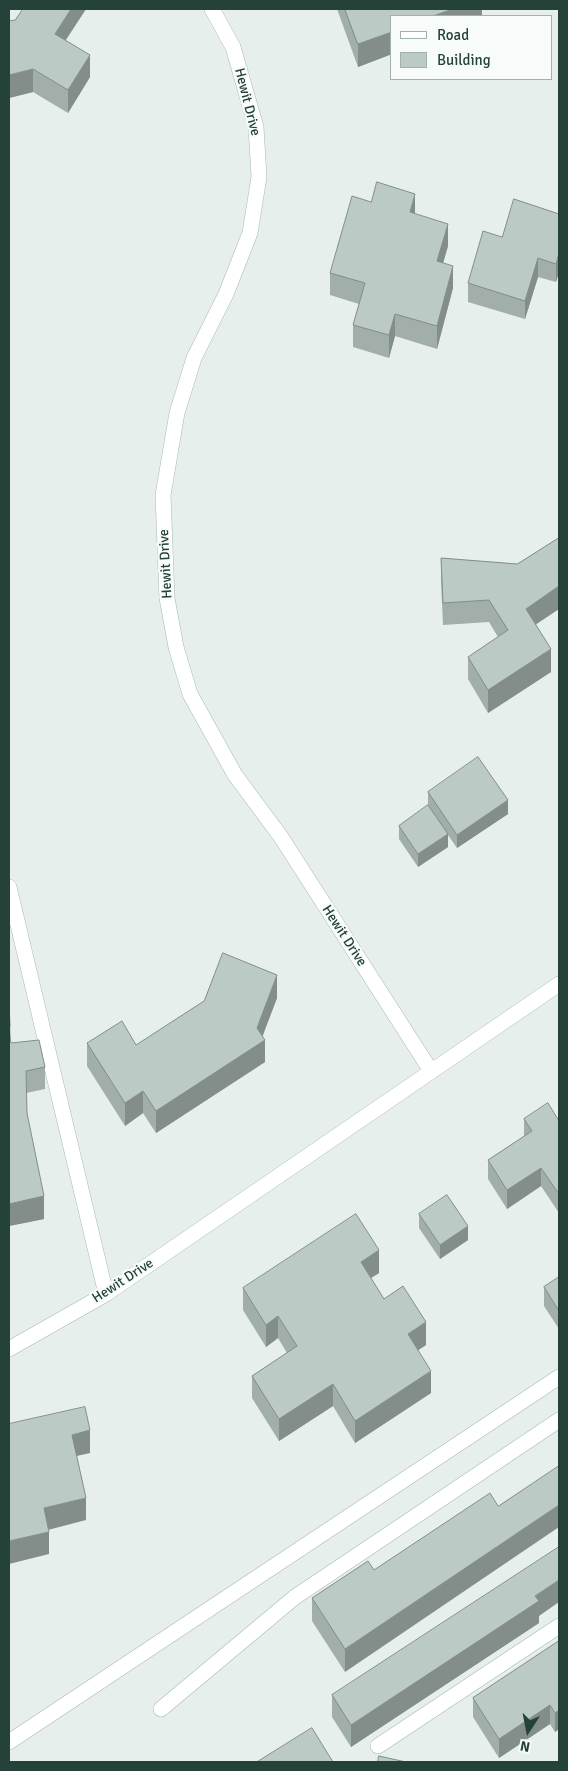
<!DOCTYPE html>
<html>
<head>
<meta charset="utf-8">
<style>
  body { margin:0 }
  #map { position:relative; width:568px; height:1771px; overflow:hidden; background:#e6efeb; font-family:Signika,sans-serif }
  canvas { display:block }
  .frame { position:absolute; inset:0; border:10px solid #24423a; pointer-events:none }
  .legend { position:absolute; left:390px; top:15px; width:162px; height:65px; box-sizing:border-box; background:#f7fbf9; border:1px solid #a3b1ad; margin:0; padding:6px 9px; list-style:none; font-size:15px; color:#24423a }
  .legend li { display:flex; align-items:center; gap:10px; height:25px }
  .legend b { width:25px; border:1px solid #a3b1ad }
  .north { position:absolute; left:503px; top:1706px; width:50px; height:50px; -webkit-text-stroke:4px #f7fbf9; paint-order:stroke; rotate:191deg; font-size:14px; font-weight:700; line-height:20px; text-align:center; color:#24423a }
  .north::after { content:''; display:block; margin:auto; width:18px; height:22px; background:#24423a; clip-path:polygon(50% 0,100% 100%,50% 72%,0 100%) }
</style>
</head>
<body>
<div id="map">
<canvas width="568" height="1771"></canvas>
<div class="frame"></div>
<ul class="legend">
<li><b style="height:6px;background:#fff"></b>Road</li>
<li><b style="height:14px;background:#bbcac4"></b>Building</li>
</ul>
<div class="north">N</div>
</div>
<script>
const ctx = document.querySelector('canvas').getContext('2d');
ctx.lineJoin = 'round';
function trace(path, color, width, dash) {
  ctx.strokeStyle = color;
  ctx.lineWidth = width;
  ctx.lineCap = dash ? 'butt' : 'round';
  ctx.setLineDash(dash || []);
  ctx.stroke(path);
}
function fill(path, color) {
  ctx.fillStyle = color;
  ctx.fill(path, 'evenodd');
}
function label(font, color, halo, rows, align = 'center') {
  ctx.font = font + ' Signika,sans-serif';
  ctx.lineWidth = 4.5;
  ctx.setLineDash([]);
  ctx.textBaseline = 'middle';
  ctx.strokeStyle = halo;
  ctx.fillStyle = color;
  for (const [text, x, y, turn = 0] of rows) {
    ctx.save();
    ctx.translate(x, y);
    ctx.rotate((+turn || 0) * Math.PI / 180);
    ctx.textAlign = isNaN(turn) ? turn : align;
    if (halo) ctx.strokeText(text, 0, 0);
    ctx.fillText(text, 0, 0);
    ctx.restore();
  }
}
const minor = new Path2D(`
  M212,9L233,47L256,127L259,177L250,233L226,294L194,358L177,413L163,495L167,598L176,647L190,694L235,775L281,837L431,1071
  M9,887L106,1294
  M9,1349L106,1294L559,984
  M161,1709L295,1597L559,1420
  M9,1742L559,1377
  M378,1746L559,1626`);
const wall = new Path2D(`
  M86,9L66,40L90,77L68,113L33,92L9,98Z
  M337,9H482V16H392V54L358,67Z
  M415,214L448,246L443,263L453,288L437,349L395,336L389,358L353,347V325L359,304L330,295V273Z
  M559,214V272L556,282L538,277L525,319L468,302V283L502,237Z
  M559,538V609L536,624L551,672L488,713L468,679V657L498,637L489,622L443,625L441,581V558L517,564Z
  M428,792L508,814L457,848L448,835V847L418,867L399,839V826L428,806Z
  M9,998L11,1043L45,1067V1089L26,1093L27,1113L44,1219L9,1226Z
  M277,998L262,1036L265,1062L156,1133L143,1113L125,1126L87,1066V1043L136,1045Z
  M524,1119L559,1121V1213L541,1186L507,1209L488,1179V1160L524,1136Z
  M419,1214L468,1240L440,1259L419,1228Z
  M379,1273L371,1278L384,1299L426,1345L418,1350L431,1393L355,1443L333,1406L279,1441L252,1398V1376L287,1353L278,1338L266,1347L243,1310V1288Z
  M559,1277V1329L544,1306V1287Z
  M368,1561L345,1672L312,1621V1598Z
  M539,1616V1623L351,1747L332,1717V1695Z
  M559,1641V1729L555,1732L550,1724L499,1758L473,1717V1698Z`);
const shadedWall = new Path2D(`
  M71,9H86L55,56V34Z
  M453,9H482V16H433Z
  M392,32V54L358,67V44Z
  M90,55V77L68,113V90Z
  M33,69V92L9,98V75Z
  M415,194V216L410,212Z
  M448,224V246L437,284V261Z
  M559,253V272L556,282V264Z
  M538,258V277L525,319V301Z
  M453,266V288L437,349V326Z
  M395,314V336L389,358V335Z
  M559,586V609L526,631V609Z
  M551,649V672L488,713V690Z
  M508,800V814L457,848V835Z
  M448,834V847L418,867V854Z
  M277,975V998L260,1043L265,1040V1062L156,1133V1111L257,1028Z
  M143,1091V1113L125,1126V1103Z
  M541,1168V1186L507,1209V1190Z
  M44,1196V1219L9,1226V1204Z
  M468,1226V1240L440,1259V1245Z
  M379,1250V1273L361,1284V1262Z
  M278,1316V1338L266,1347V1325Z
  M426,1322V1345L408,1357V1334Z
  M431,1371V1393L355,1443V1421Z
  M333,1384V1406L279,1441V1419Z
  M90,1430V1453L72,1457V1435Z
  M86,1498V1520L44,1531V1508Z
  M559,1505V1527L345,1672V1649Z
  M49,1532V1554L9,1564V1541Z
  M559,1580V1602L539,1616V1623L351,1747V1725L535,1596Z
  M550,1705V1724L499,1758V1739Z
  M559,1710V1729L555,1732V1713Z`);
const building = new Path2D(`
  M23,9H71L55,34L90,55L68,90L33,69L9,75V21L15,20Z
  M345,9H453L433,16H392V32L358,44Z
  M377,182L415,194L410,212L448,224L437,261L453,266L437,326L395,314L389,335L353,325L365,283L330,273L352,196L371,202Z
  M514,199L559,214V253L556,264L538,258L525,301L468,283L483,231L502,237Z
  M559,538V586L526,609L551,649L488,690L468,657L508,630L489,600L443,603L441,558L517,564Z
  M478,757L508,800L457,835L428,792Z
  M428,805L448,834L418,854L399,826Z
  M223,953L277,975L257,1028L265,1040L156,1111L143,1091L125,1103L87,1043L122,1021L136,1045L204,1001Z
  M9,998L10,1027H9Z
  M9,1032L11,1043L39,1040L45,1067L26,1071L27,1113L44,1196L9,1204Z
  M548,1103L559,1121V1194L541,1168L507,1190L488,1160L532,1131L524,1119Z
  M447,1195L468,1226L440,1245L419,1214Z
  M356,1214L379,1250L361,1262L384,1299L403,1286L426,1322L408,1334L431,1371L355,1421L333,1384L279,1419L252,1376L297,1346L278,1316L266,1325L243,1288Z
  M559,1277V1311L544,1287Z
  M85,1407L90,1430L72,1435L86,1498L44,1508L49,1532L9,1541V1424Z
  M559,1466V1505L345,1649L312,1598L368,1561L374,1570L490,1493L498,1506Z
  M559,1547V1580L535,1596L539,1601L351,1725L332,1695Z
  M559,1641V1710L555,1713L550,1705L499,1739L473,1698Z
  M312,1728L333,1762H257Z
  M379,1756L406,1762H378Z`);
const streetNames = [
  ["Hewit Drive",247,102,76],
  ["Hewit Drive",166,564,-93],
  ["Hewit Drive",344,936,57],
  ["Hewit Drive",123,1281,-33]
];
trace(minor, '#a8b8b2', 16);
trace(minor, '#fff', 15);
fill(wall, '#a1aea9');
fill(shadedWall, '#838d89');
fill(building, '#bbcac4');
trace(building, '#838d89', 1);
label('14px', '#24423a', '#f7fbf9', streetNames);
</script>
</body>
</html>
